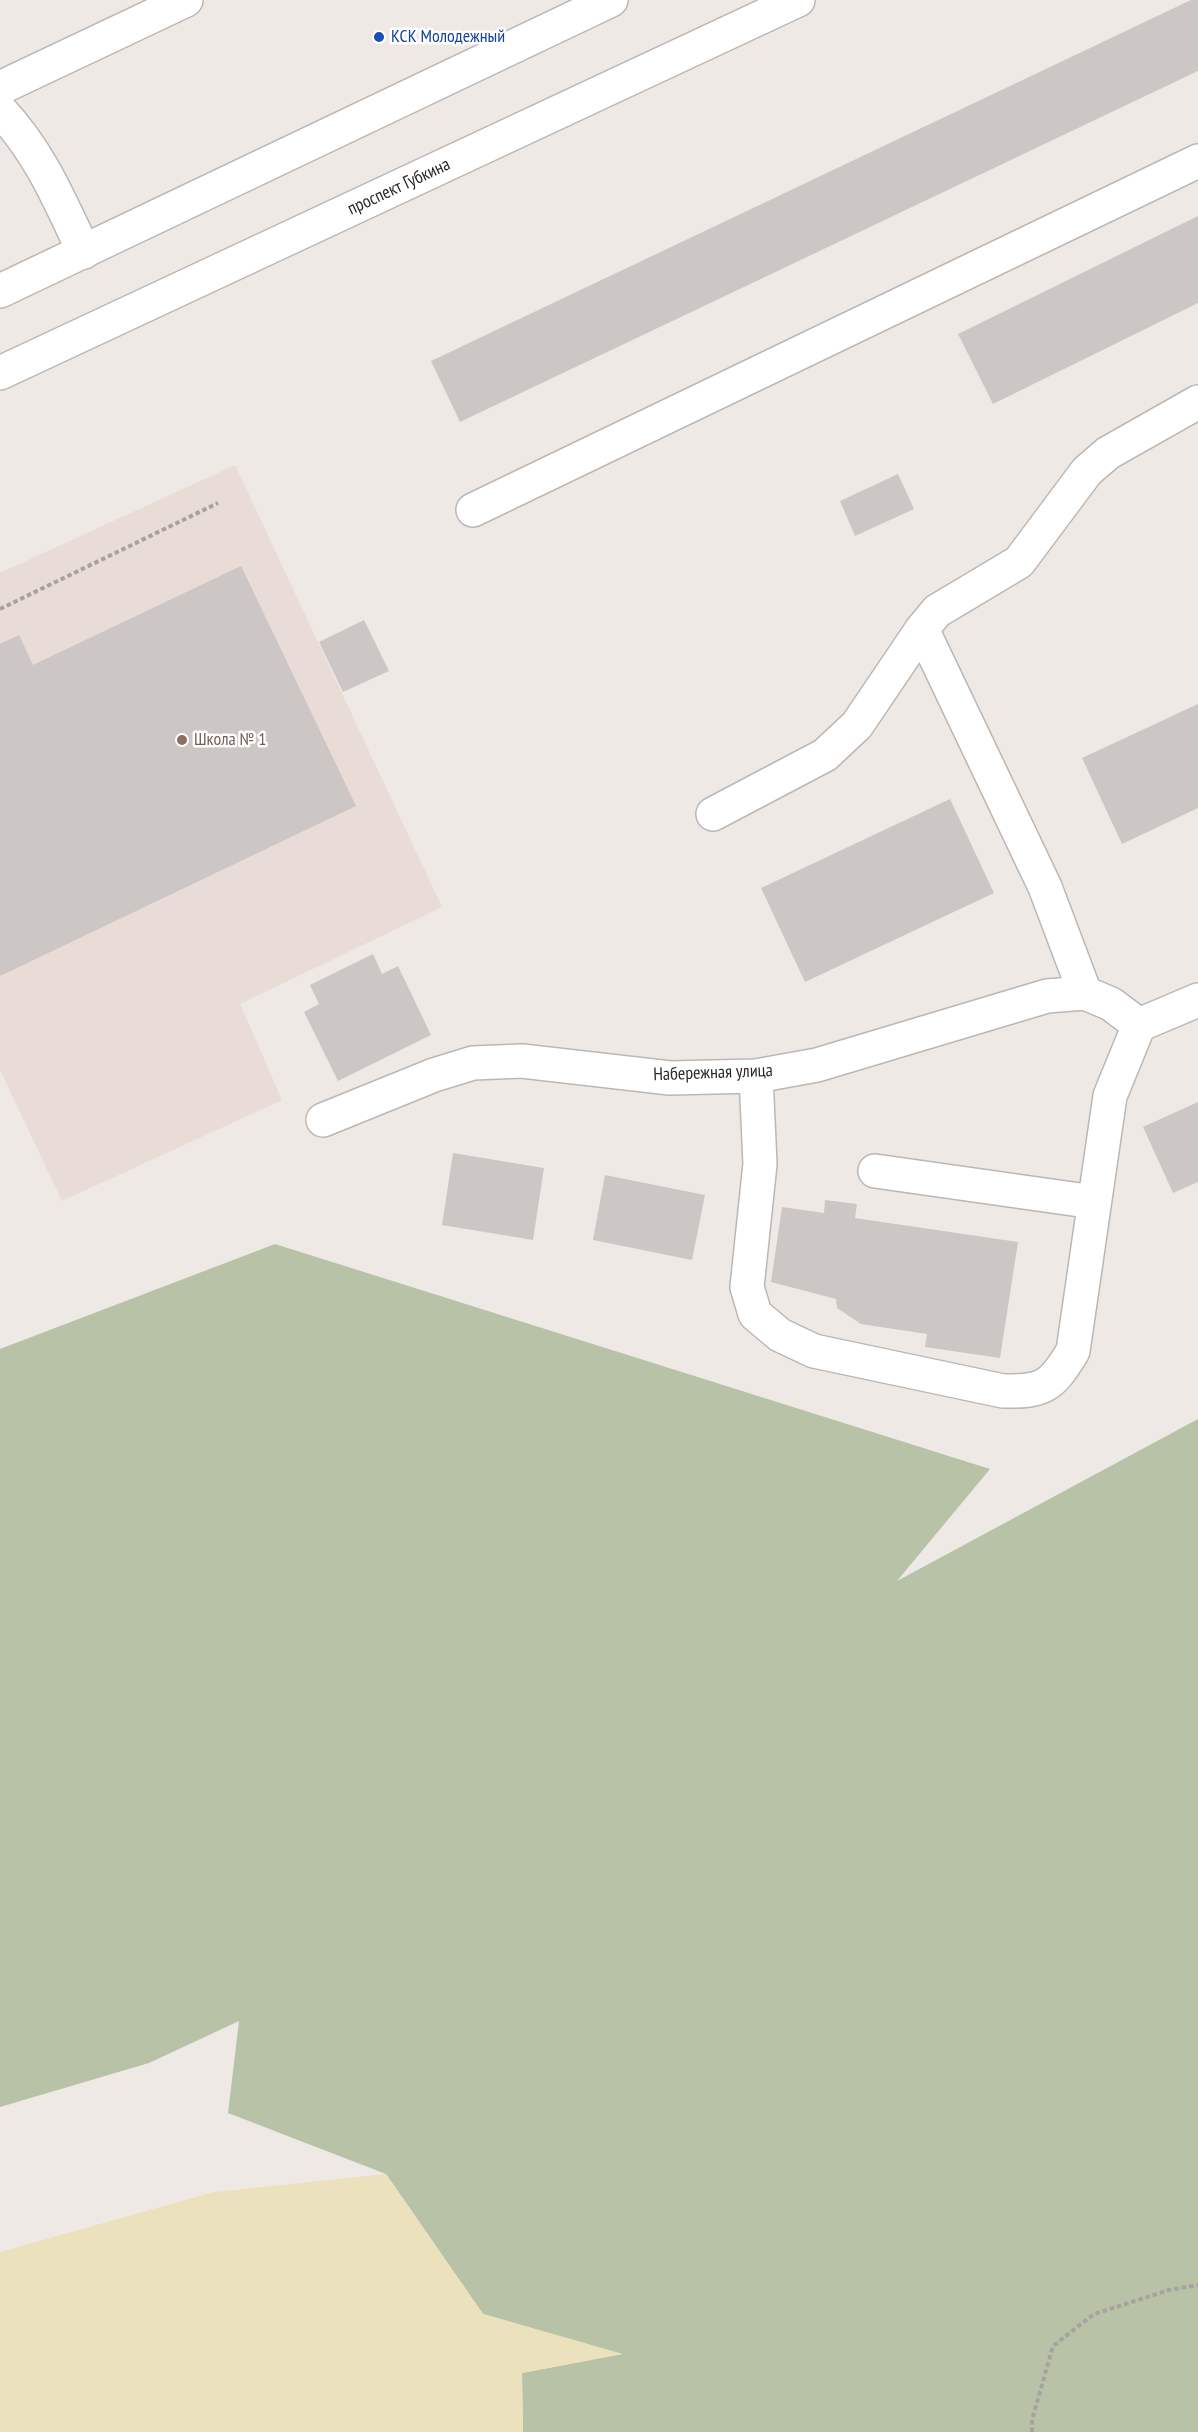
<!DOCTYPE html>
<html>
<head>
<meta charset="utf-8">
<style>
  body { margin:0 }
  canvas { display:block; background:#efe9e6 }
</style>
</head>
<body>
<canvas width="1198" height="2432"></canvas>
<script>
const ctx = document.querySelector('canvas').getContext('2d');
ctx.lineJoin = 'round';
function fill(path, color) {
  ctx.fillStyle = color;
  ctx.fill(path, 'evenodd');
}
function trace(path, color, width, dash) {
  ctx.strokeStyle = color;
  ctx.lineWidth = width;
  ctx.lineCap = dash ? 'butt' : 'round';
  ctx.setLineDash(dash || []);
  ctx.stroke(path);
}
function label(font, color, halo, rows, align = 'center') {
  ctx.font = font + ' "PT Sans Narrow",sans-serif';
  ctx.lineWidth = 5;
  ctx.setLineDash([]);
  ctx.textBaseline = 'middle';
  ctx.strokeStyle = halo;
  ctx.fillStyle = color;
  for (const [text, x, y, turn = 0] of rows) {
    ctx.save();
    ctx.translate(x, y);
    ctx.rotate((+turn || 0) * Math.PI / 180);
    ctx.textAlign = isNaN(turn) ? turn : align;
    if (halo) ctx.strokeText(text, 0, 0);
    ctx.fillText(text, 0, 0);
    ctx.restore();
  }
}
const built = new Path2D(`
  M235,465L442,907L240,1004L282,1100L62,1201L0,1070V573Z`);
const green = new Path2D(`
  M275,1244L990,1469L897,1581L1198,1419V2432H523L522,2373L621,2354L483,2314L386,2174L228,2113L239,2021L149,2063L0,2107V1349Z`);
const sand = new Path2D(`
  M386,2174L483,2314L623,2354L522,2373L523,2432H0V2252L214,2192Z`);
const building = new Path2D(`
  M1191,0H1198V71L460,422L431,361Z
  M1198,216V303L993,404L958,334Z
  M898,474L914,509L855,536L840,501Z
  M241,566L356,806L0,976V644L19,635L33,665Z
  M364,620L389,671L343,692L319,642Z
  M1198,704V808L1122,844L1082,758Z
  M950,799L994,893L805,982L761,888Z
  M373,954L382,974L398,966L431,1035L338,1081L304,1012L319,1004L310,985Z
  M1198,1102V1182L1173,1193L1143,1127Z
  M453,1153L544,1168L533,1240L442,1225Z
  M605,1175L705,1195L692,1260L593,1240Z
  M825,1200L857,1204L855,1218L1018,1242L1000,1358L925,1347L927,1334L861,1324L837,1308L836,1299L771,1282L782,1207L824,1213Z`);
const path = new Path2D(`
  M0,609L218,503
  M1032,2432V2420L1053,2346L1094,2314L1169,2290L1198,2285`);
const minor = new Path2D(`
  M0,88L186,0
  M0,110C40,153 59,199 84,252
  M473,510L1198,161
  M922,629L1045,887L1085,993
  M713,814L825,755L857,725L922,629L937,611L1019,562L1087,471L1108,453L1198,402
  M756,1076L760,1164L747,1287L755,1314L780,1335L814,1351L1003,1391C1044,1392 1052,1386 1073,1351L1110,1096L1139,1025
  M323,1120L434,1075L473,1063L522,1061L670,1078L756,1076L817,1065L1047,996L1085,993L1111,1004L1139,1025L1198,1000
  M875,1171L1094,1202`);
const major = new Path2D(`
  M0,291L611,0
  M0,373L798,0`);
const markers = [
  [379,37,6,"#1a4fb4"],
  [182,740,6,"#8d6e63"]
];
const transitNames = [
  ["КСК Молодежный",391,37]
];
const streetNames = [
  ["проспект Губкина",399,187,-25],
  ["Набережная улица",713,1073,-2]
];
const educationNames = [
  ["Школа № 1",194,740]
];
fill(built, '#e9dbd5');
fill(green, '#b7c2a7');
fill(sand, '#ebe1bc');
fill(building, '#ccc6c4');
trace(minor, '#bcb7b4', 36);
trace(major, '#bcb7b4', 36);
trace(path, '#a7a2a0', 4, [4.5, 3]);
trace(minor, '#fff', 33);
trace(major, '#fff', 33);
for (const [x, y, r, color] of markers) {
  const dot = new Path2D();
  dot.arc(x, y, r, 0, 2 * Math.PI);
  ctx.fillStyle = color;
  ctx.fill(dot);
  trace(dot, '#fff', 2);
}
label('18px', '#164399', '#fff', transitNames, 'left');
label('18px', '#2a2827', '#fff', streetNames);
label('18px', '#785e54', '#fff', educationNames, 'left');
</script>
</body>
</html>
